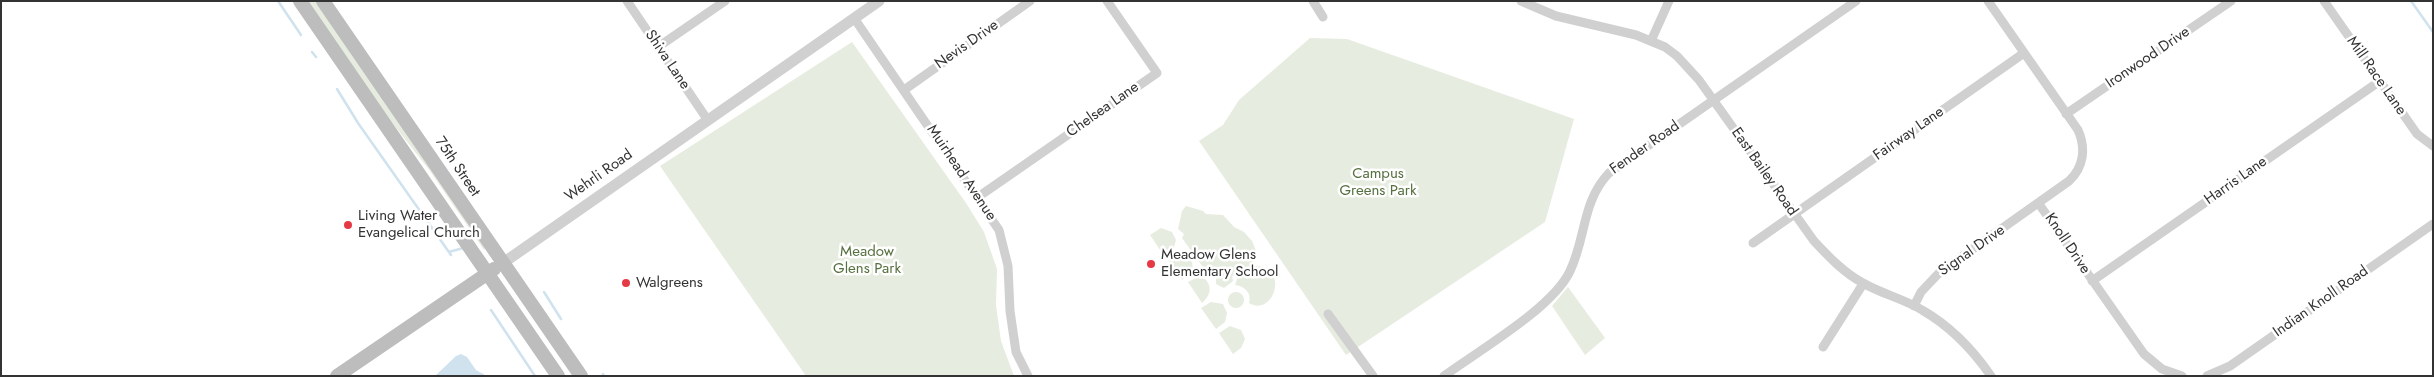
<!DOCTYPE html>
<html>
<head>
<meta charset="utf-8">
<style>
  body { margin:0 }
  #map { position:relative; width:2434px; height:377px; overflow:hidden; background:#fff; font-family:Jost,sans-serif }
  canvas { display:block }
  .frame { position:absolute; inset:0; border:2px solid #333; pointer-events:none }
</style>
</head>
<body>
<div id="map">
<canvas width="2434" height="377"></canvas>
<div class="frame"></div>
</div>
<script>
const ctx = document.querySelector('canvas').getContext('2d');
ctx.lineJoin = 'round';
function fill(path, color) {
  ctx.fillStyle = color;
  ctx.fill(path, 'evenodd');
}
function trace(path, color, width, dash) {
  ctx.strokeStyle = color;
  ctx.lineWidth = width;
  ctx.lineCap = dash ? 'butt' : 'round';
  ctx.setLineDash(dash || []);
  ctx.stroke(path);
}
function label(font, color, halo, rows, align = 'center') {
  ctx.font = font + ' Jost,sans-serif';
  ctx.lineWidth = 5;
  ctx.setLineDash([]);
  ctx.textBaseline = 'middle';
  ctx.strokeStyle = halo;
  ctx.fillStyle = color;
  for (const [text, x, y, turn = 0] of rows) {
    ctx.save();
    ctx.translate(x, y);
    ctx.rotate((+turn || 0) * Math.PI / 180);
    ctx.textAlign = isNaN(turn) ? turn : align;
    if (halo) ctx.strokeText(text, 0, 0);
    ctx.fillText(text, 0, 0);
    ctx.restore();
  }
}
const green = new Path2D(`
  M307,1H316L485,248L484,250L430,171L379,106Z
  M1310,38L1347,39L1574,119L1545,222L1346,355L1199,141L1223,125L1239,100Z
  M852,42L966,203L984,232L997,269L996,305L1001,341L1014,376H806L660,166Z
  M1186,206L1203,211L1206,214L1223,215L1234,227L1244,232L1252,241L1256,251L1251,266C1292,264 1274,318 1249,303C1252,294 1245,286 1235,285L1239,274L1232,276L1233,281L1224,288L1216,284V277H1210L1182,238L1184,234L1178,229L1182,211Z
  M1161,228L1172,232L1176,240L1173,250L1165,257L1150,235Z
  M1180,253L1189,256C1196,267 1192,273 1182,280L1168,260Z
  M1196,278L1205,279C1213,287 1210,296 1202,303L1188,282Z
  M1568,287L1605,338L1585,355L1552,306Z
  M1228 300a8 8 0 1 1 16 0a8 8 0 1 1-16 0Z
  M1211,302L1223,304L1227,313L1225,322L1216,329L1201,308Z
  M1230,326L1241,330L1245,339L1241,348L1233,354L1219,333Z`);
const water = new Path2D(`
  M461,354L467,357L476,370L485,375L435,376L456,356Z`);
const stream = new Path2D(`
  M278,1L301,35
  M2411,1L2433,32
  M312,52L316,57
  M337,89L358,123L451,255
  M449,252L463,248
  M544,292L561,319
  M491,310L535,376
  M603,374L604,376`);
const minor = new Path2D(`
  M627,1L707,119
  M1313,1L1323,17
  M1521,1L1556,16L1636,35L1665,47L1677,56L1699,80L1814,241C1828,256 1844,273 1863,283C1882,294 1904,299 1922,310C1950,326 1973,350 1991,376
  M2324,1L2417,134L2433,146
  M854,18L999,230L1008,266L1010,311L1016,352L1028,376
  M1651,41L1669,1
  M658,47L725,1
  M904,90L1030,1
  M2066,114L2231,1
  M978,197L1157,73L1107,1
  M2039,204L2144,354L2162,369L2182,376
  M1753,243L2024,53
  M2092,281L2380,81
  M1914,306L1921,292L1939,273L2069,181C2084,167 2086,148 2078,130L1988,1
  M1328,314L1373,376
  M1823,347L1863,284
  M1444,376C1478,351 1553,308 1570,271C1586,238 1582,201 1609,173L1856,1
  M2207,376L2230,366L2433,224`);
const tertiary = new Path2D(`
  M503,263L879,1`);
const secondary = new Path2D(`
  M300,1L558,376
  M323,1L581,376
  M337,376L494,269`);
const markers = [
  [348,225,5,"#e63946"],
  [1151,264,5,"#e63946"],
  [626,283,5,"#e63946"]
];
const streetNames = [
  ["Nevis Drive",967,45,-35],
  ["Ironwood Drive",2148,58,-34],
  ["Shiva Lane",667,60,56],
  ["Mill Race Lane",2376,76,55],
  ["Chelsea Lane",1103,110,-35],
  ["Fairway Lane",1909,134,-35],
  ["Fender Road",1645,148,-35],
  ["75th Street",457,167,56],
  ["East Bailey Road",1764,172,55],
  ["Muirhead Avenue",961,173,56],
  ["Wehrli Road",599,176,-35],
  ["Harris Lane",2236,181,-35],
  ["Knoll Drive",2067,244,56],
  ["Signal Drive",1972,251,-35],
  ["Indian Knoll Road",2321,302,-35]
];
const parkNames = [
  ["Campus",1378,174],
  ["Greens Park",1378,191],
  ["Meadow",867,252],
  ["Glens Park",867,269]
];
const poiNames = [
  ["Living Water",358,216],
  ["Evangelical Church",358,233],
  ["Meadow Glens",1161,255],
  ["Elementary School",1161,272],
  ["Walgreens",636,283]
];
fill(green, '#e6ecdf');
fill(water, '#cfe2ee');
trace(stream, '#cfe2ee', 2.5);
trace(minor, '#d0d0d0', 9);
trace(tertiary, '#d0d0d0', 11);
trace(secondary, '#bdbdbd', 14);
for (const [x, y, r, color] of markers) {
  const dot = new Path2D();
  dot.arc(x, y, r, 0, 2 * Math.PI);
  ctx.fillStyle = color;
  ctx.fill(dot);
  trace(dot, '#fff', 2);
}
label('15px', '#333', '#fff', streetNames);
label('15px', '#56703f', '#fff', parkNames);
label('15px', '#333', '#fff', poiNames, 'left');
</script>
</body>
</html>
